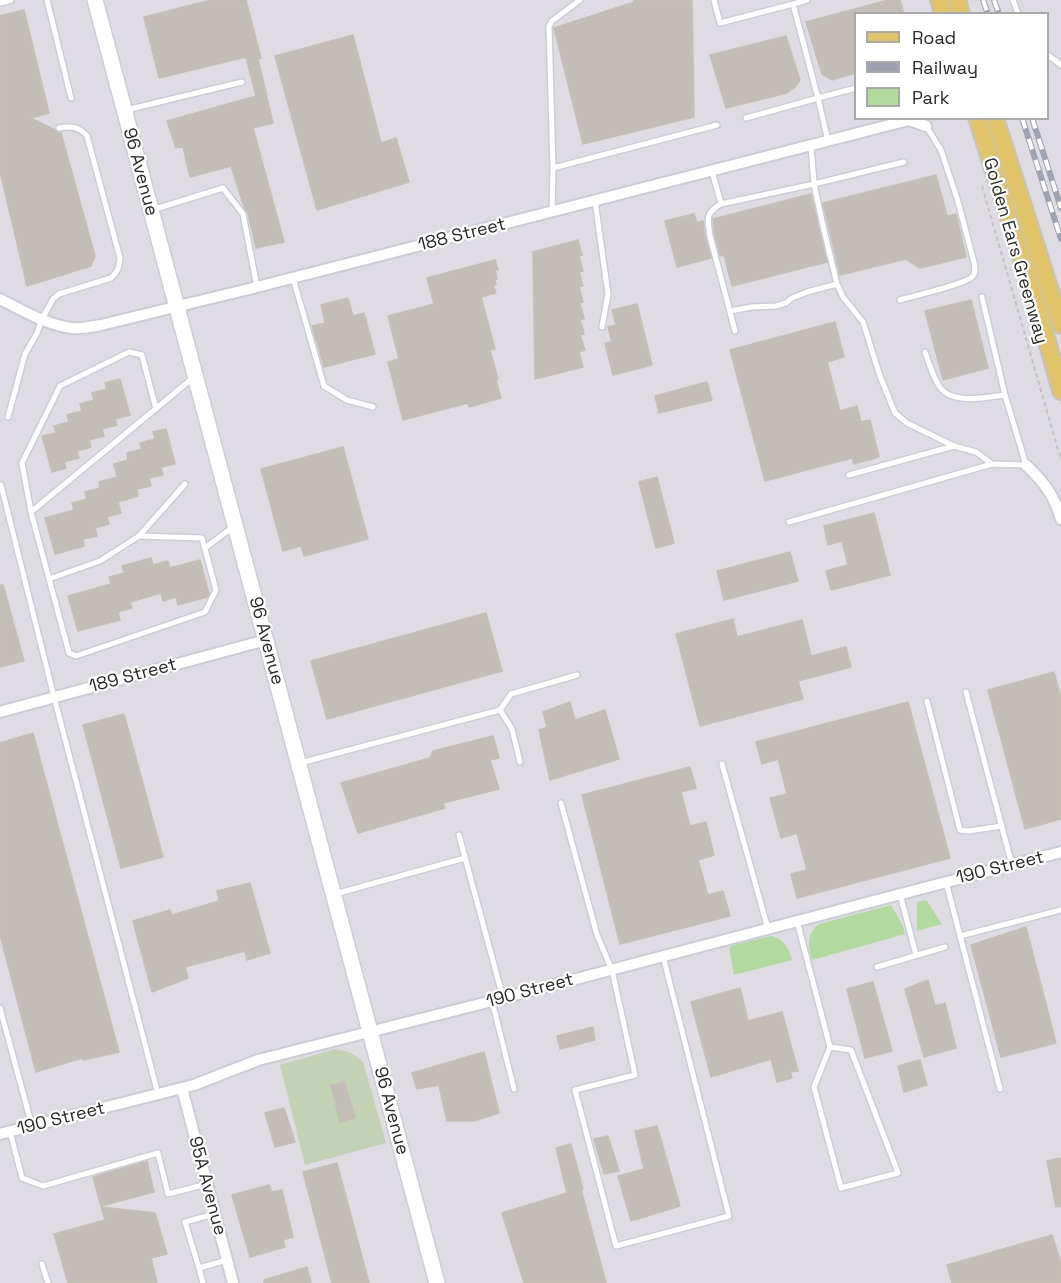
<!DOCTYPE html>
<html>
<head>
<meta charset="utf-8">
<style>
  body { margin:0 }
  #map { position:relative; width:1061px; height:1283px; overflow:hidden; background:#e9e3dc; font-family:"Space Grotesk",sans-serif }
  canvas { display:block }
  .legend { position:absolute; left:854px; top:12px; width:195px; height:108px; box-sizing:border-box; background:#fff; border:2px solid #a9a9a9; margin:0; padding:8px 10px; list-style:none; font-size:18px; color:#292929 }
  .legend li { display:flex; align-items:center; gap:12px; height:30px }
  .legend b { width:30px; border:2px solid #a9a9a9 }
</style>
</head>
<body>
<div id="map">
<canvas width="1061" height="1283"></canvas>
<ul class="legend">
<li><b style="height:8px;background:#e1c469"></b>Road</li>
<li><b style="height:8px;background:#9fa2b1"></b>Railway</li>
<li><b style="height:16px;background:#b3da9e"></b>Park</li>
</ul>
</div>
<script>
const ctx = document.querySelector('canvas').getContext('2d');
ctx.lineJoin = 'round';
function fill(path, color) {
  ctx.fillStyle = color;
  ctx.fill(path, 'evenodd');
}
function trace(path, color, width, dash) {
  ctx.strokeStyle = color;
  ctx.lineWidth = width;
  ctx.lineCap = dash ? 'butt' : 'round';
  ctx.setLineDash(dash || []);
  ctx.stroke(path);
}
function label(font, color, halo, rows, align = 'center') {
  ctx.font = font + ' "Space Grotesk",sans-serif';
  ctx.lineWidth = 4.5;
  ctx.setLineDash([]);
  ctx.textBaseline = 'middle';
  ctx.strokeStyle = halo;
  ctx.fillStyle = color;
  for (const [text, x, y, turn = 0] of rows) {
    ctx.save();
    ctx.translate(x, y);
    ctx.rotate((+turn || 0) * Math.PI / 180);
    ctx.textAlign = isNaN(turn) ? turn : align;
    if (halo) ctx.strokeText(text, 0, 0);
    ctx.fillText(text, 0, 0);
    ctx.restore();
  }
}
const industrial = new Path2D(`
  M0,0H1061V1283H0ZM856,14H1048V118H856Z`);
const green = new Path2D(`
  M926,900L942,924L917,931V903L920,901Z
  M891,905L903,926L905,934L812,960C808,945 806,934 819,924Z
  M771,936C785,940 788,947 792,960L734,975L729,948L733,945Z`);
const cemetery = new Path2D(`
  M335,1049C346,1050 355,1054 363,1062L386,1143L305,1165L280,1065Z`);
const building = new Path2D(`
  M211,0H246L261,58L258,59L273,123L253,128L284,242L256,248L248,213L244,207L231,166L190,177L183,147L176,148L167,121L256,96L246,57L159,78L144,17Z
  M634,0H692L694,117L583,144L554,28L634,2Z
  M888,0H900L904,14H855V73L832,80L822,74L806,22Z
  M24,10L49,113L31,118L61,133L95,256L91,266L27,286L0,171V16Z
  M353,35L381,143L396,138L409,182L317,210L275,56Z
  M786,36L800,80L795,87L787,93L726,108L710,55Z
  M936,175L947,216L956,214L966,257L920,268L906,259L840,275L823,203Z
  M811,194L827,262L732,286L724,255L720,256L715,235L713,219Z
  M694,214L697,223L703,221L705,237L711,258L677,267L665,221Z
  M578,240L582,255L579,256L583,271L579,272L583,286L579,287L583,302L580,303L584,319H580L584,334L580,335L585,350L579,352L583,367L535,379L533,252Z
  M495,260L498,270H495L497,279H495L496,285H493L496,293L481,297L495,349L490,350L498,379L496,380L501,398L469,407L468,403L403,420L388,362L399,359L388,316L434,304L427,278Z
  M348,298L353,316L364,313L375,354L324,367L312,326L325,323L321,305Z
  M971,300L988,368L943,380L925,311Z
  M637,304L652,365L613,375L605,343L612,342L608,327L616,325L612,310Z
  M835,322L844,357L827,362L840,411L857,406L861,422L870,420L879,457L854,464L852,458L765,481L730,350Z
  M120,379L130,415L115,419L117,425L102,429L104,436L89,440L91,447L77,451L79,458L64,462L66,468L52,472L42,436L56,433L54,426L69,422L67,415L82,411L80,404L94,400L92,393L107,389L105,383Z
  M707,382L712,400L659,413L655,396Z
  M166,429L175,464L161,467L163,475L149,478L151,486L137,489L138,496L118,502L121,513L107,517L109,524L95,528L97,536L83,539L84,546L55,554L45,518L74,510L72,503L87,499L85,492L100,488L99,482L117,477L114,464L128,460L127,453L142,449L140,443L155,439L153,432Z
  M343,447L368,539L304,556L301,546L283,551L261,469Z
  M657,477L674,543L656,548L639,482Z
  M874,513L890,575L831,590L826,571L848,565L842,541L828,545L824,526Z
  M790,552L798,581L724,600L717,571Z
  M151,558L153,565L168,561L170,568L200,560L209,594L207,597L178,605L176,597L163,601L161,593L130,602L132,608L118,612L120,620L78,631L68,596L111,584L109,577L124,573L122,566Z
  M0,585H3L24,661L0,667Z
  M486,613L502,671L327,719L311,661Z
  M733,619L737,637L802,620L811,656L846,647L851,667L798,681L803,699L700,726L676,634Z
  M1054,672L1061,698V819L1025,829L988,690Z
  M570,702L575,720L605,710L619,759L550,780L539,730L547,727L543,712Z
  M908,702L950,858L797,898L791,874L807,870L797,833L781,838L770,798L787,794L778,759L762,764L756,742Z
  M124,714L163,857L121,868L83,725Z
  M33,733L119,1052L83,1060L82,1058L36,1072L0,935V743Z
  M493,736L499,758L490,760L499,789L443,803L445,808L358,833L341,783L430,758L433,751Z
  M690,767L696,788L681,792L690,826L706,822L714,855L698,860L708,895L723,891L730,916L620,944L582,795Z
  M250,883L270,953L247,960L245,951L185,967L188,978L152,992L133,921L170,910L172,915L219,901L217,891Z
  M1026,927L1056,1043L1001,1057L971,945Z
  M928,980L935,1006L945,1003L956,1048L924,1057L905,989Z
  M873,982L892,1051L865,1058L847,989Z
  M740,988L748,1021L782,1012L798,1071L790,1072L792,1078L777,1082L771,1059L711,1077L691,1002Z
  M593,1027L595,1040L560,1049L557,1036Z
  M484,1052L499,1113L474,1121H447L439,1085L417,1089L412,1073Z
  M920,1060L927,1085L904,1092L898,1066Z
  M345,1082L355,1118L340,1122L331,1085Z
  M284,1108L295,1142L275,1147L265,1113Z
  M657,1126L680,1206L631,1221L618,1176L644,1169L635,1131Z
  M608,1136L619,1171L604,1174L594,1139Z
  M571,1144L583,1189H581L606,1283H524L502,1213L567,1193L556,1148Z
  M1061,1158V1206L1056,1207L1047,1161Z
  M147,1161L154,1192L101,1206L93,1177Z
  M337,1163L369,1283H332L303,1172Z
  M269,1185L272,1192L282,1190L293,1237L283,1240L285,1247L250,1257L232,1195Z
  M101,1207L155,1213L167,1254L151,1258L157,1282L151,1283H68L54,1234L105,1220Z
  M1052,1235L1061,1263V1283H952L947,1265Z
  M307,1267L311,1283H264V1280Z`);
const path = new Path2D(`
  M982,186L1061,460`);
const service = new Path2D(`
  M47,0L71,98
  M714,0L720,23L793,4
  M1013,0L1018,14
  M0,3L11,0
  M1048,55L1061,65
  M126,110L242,82
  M746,118L818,98L793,4L807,0
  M828,141L818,98L856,88
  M811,145L814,184L823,226L837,284L843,297L863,322L880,376L895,413L907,423L954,446L976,452L992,464L1026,465L1005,395L982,297
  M553,168L717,125
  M712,171L721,204L814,184L904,162
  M595,201L608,294L602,327
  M721,204C704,214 708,219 710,236L735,331
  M152,210L223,188L243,214L257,287
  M552,212L553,168L549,26L552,21L580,0
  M293,278L324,386L347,400L373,407
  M900,300C913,296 967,284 973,276C976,272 975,268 974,262L957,198L941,150L926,126
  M730,311L752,307L776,306L786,303L792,298L807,292L837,284
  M925,352C929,363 932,374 938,384C949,406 986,397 1005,395
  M8,417L25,354L37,333L42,319L53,299L59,294L111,278C118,272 119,268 120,258L87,136C79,126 70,126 59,128
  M849,475L954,446
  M1,485L54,697L158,1094
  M31,512L22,463L60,386L129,352L142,355L156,409
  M789,522L992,464
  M139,536L185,484
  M205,548L233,527
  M49,579L100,561L139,536L202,538L216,590L205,612L76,656L69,653L31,512L194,377
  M966,692L1012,865
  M927,701L960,830L968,831L1002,826
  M500,710L512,729L520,762
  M300,763L500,710L511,694L577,675
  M722,764L768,929
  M561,803L597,935L612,970L635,1075L575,1090L616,1246L729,1216L663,956
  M459,835L503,998
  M946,882L1000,1089
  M335,894L465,858
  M900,894L916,955
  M797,921L830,1047L814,1087L841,1188L898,1173L851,1050L830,1047
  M960,936L1061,910
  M877,967L945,947
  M492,1001L514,1089
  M0,1008L32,1126
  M10,1131L22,1178L43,1186L158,1153L168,1194L207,1184
  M214,1214L185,1222L199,1268L227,1260
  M42,1264L48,1283
  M199,1268L203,1283`);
const minor = new Path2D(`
  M0,299C22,310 46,325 72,328C81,329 91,327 101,325L257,287L909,120L926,126
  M1026,465C1044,482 1054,495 1061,519
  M0,712L266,640
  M182,1088L233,1283
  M0,1134L194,1085L258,1060L492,1001L1061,852`);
const secondary = new Path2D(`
  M95,0L437,1283`);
const primary = new Path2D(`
  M939,0L943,14
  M957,0L961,14
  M977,118L1037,306L1061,391
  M995,118L1061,325`);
const rail = new Path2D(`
  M983,0L988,14
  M994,0L999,14
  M1022,118L1061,239
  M1032,118L1061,208`);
const streetNames = [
  ["96 Avenue",140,172,75],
  ["188 Street",462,235,-14],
  ["Golden Ears Greenway",1015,251,74],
  ["96 Avenue",266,641,75],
  ["189 Street",133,676,-15],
  ["190 Street",1000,868,-14],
  ["190 Street",530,991,-15],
  ["96 Avenue",391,1111,75],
  ["190 Street",61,1119,-14],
  ["95A Avenue",207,1186,75]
];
fill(industrial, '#dedce2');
fill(green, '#b3da9e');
fill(cemetery, '#c3d1b5');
fill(building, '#c2beb7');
trace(building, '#c4bfb6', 1.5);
trace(service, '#cacdd9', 8);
trace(minor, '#cacdd9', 14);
trace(secondary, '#cacdd9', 18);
trace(primary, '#c3c3c3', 20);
trace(path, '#c3c3c3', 2, [4.5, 3]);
trace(service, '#fff', 5);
trace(minor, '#fff', 10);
trace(secondary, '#fff', 15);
trace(primary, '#e1c469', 16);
trace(rail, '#9fa2b1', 6);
trace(rail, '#fff', 4, [11]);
label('18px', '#292929', '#fff', streetNames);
</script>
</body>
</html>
